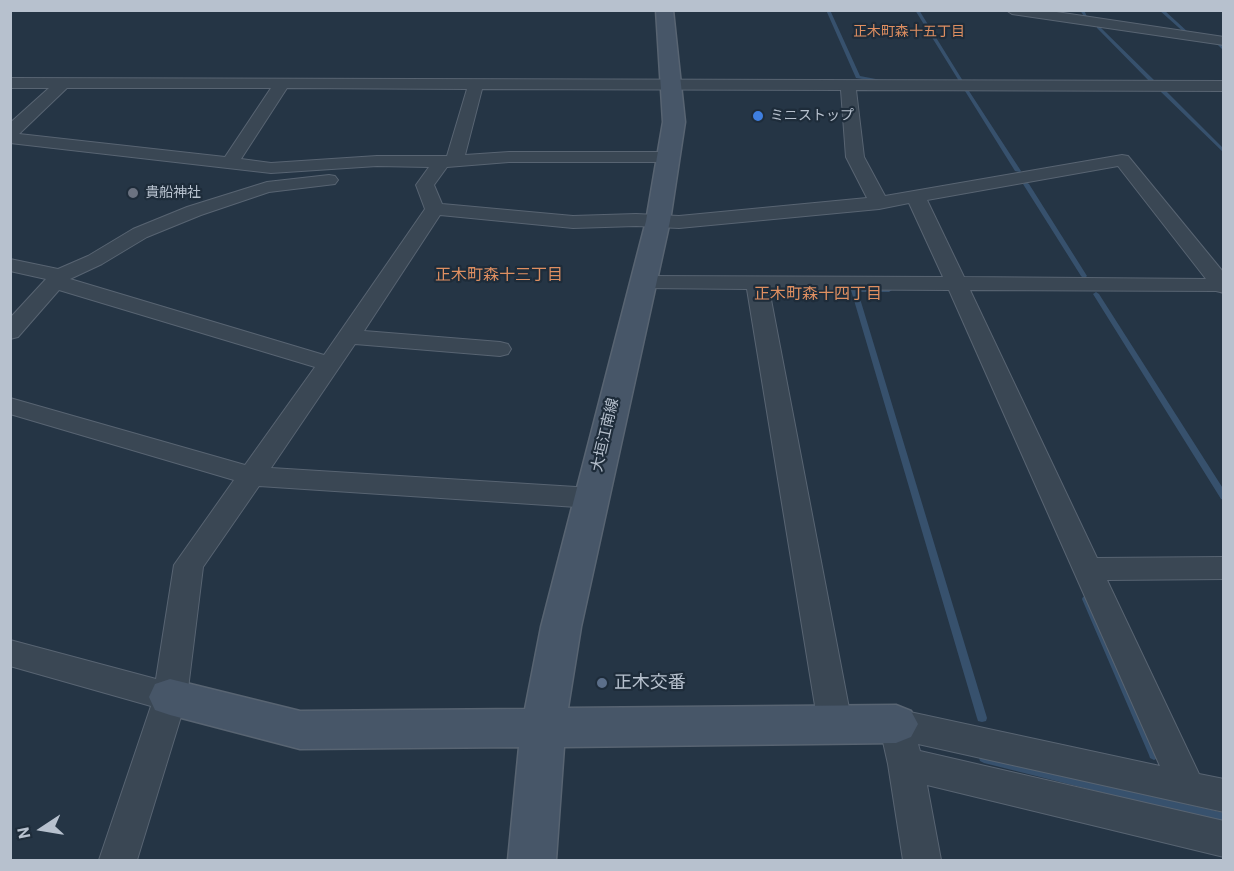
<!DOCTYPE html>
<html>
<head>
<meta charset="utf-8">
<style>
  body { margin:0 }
  #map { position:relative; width:1234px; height:871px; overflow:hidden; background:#253545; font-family:Roboto,sans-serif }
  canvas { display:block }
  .frame { position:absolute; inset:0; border:12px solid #b7c1ce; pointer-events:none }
  .north { position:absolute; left:12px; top:799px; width:60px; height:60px; -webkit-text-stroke:4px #1e2c3a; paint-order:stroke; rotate:258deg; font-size:16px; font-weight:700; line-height:24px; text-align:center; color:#b7c1ce }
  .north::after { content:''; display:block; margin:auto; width:21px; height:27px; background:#b7c1ce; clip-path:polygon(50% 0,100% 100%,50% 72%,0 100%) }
</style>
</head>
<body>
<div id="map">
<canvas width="1234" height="871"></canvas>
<div class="frame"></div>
<div class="north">N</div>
</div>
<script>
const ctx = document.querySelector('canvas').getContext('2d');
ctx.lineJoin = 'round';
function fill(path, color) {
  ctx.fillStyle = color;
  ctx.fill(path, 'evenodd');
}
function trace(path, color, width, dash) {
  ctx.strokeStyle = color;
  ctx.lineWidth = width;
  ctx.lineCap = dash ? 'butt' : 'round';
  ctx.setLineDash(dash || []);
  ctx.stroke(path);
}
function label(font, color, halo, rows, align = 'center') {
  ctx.font = font + ' Roboto,"Noto Sans JP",sans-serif';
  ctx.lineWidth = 4.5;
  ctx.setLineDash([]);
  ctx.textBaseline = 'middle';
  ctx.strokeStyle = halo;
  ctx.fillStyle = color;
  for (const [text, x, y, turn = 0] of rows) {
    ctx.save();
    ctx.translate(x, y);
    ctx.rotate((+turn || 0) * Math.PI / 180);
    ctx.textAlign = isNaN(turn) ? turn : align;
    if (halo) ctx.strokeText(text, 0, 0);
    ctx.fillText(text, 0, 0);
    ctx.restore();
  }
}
const stream = new Path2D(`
  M826,10H830L860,76L881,80V82L856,78Z
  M915,10H919L963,81V82L959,81Z
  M1080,10H1084L1089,21H1087Z
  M1159,10H1164L1189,33V35H1187Z
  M1221,10H1224V12Z
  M1097,26H1099L1155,81V83H1151L1097,28Z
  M1215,40H1217L1224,47V51L1215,42Z
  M965,90L969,91L1021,171L1020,172L1015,171L965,91Z
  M1161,90H1165L1224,149V153L1161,92Z
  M1026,182L1029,184L1087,276L1086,277H1082L1081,276L1023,184Z
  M854,288H889L892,290L889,292H858L987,718L986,721L982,722L978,721L977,718L851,290Z
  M1096,292L1099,294L1224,490V500L1221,499L1093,294Z
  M1086,596L1089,597L1090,599L1159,755L1158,758L1154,760L1150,758L1149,755L1082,599L1083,597Z
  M984,753L1224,813V823L984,763L980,761L979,758L980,755Z`);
const street = new Path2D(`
  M1006,10H1043L1224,37V45L1012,14Z
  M10,78L1224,81V91L856,90L864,157L885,196L1122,155L1128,156L1224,273V293L1216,291L970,290L1097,558L1224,557V579L1107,580L1199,774L1224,779V812L918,744L920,751L1224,821V857L927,785L941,860H903L888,764L879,724L884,714L896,709L1160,766L949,290L769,289L852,724L847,734L835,739L823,734L818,724L747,289L642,288L635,286L631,282L635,278L642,276L943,277L909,203L879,209L679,228L636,226L573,228L440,215L364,331L500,342L508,344L511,349L508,354L500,356L355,344L271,468L592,488L602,491L606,498L602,505L592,508L259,486L203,567L187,697L137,860H99L151,706L10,666V640L156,679L174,565L234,480L10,414V398L245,465L315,367L59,290L18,337L10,339V318L46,279L10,271V259L58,269L88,256L133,229L187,207L267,182L329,175L335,176L338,180L335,184L269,192L201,215L147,237L102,264L70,279L324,355L425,209L416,185L429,167L377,166L271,173L10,143V123L49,88H10ZM67,88H271L225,157L19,134ZM287,88L467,89L447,156H377L271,163L241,159ZM482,89L841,90L846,157L867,198L679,216L636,214L573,216L442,204L434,185L447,167L509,162H670L676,161L679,157L676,153L670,152H509L465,155ZM1118,166L1206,279L964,277L927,200Z`);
const secondary = new Path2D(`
  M656,10H673L685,122L670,221L581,627L568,708L896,705L911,711L918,724L911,737L896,743L564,747L556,860H508L519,747L300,749L170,715L155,710L149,697L155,684L170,679L300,711L525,709L541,627L646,221L663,122Z`);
const markers = [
  [758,116,6,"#3f7fe0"],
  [133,193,6,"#6b7280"],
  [602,683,6,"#5c6f8a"]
];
const farNeighbourhoodnames = [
  ["正木町森十五丁目",909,32]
];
const farPoinames = [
  ["ミニストップ",770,116],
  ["貴船神社",145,193]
];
const streetNames = [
  ["大垣江南線",606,435,-77]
];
const neighbourhoodNames = [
  ["正木町森十三丁目",499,276],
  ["正木町森十四丁目",818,295]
];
const nearPoinames = [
  ["正木交番",614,683]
];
fill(stream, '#37516d');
trace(street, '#586472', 2);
trace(secondary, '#586472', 3);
fill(street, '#3a4754');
fill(secondary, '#475668');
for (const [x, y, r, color] of markers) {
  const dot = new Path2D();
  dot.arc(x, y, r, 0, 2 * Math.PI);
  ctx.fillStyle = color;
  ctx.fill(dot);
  trace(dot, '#1e2c3a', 2);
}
label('14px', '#df8f61', '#1e2c3a', farNeighbourhoodnames);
label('14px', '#b7c1ce', '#1e2c3a', farPoinames, 'left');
label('15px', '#b7c1ce', '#1e2c3a', streetNames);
label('16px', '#df8f61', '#1e2c3a', neighbourhoodNames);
label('18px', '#b7c1ce', '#1e2c3a', nearPoinames, 'left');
</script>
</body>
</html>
